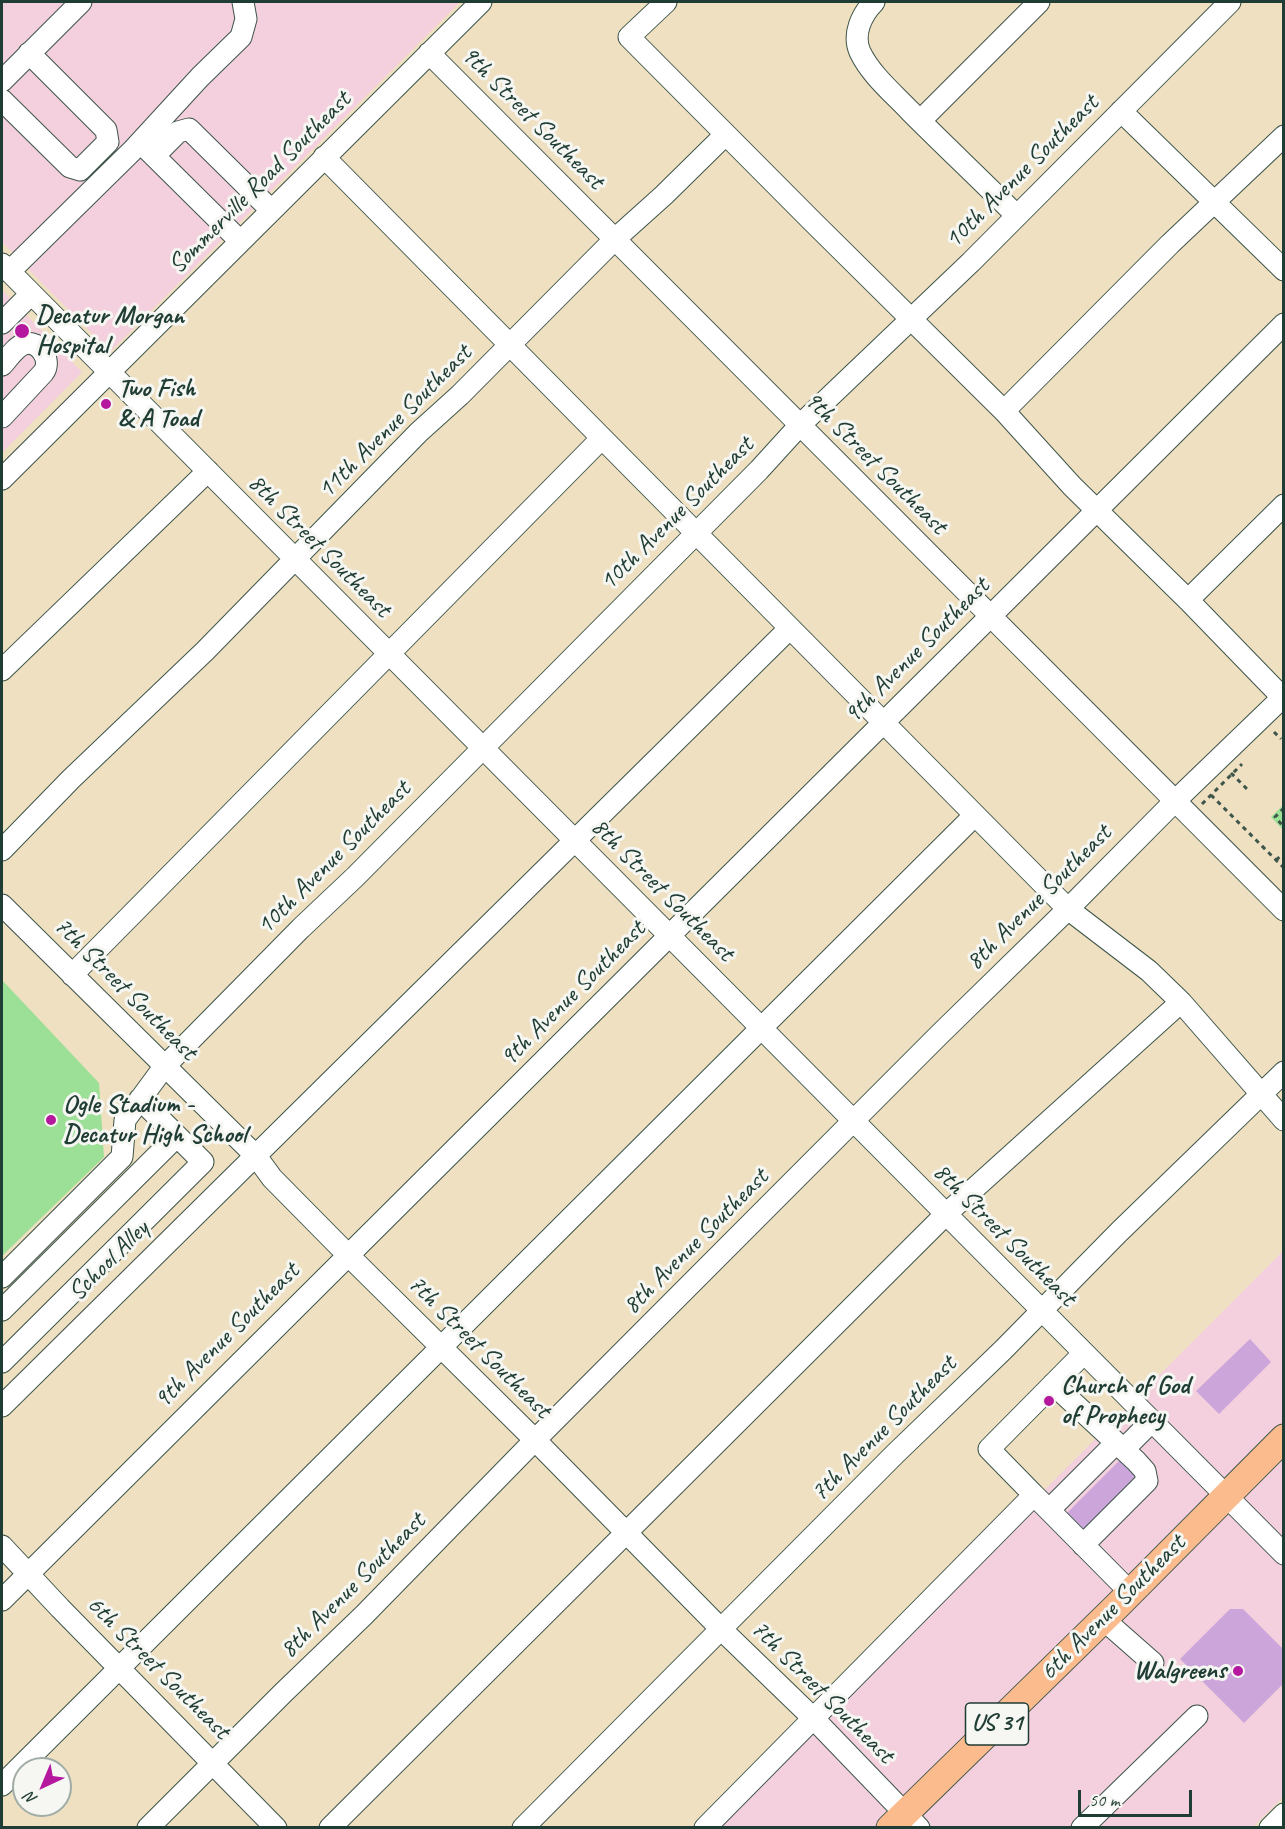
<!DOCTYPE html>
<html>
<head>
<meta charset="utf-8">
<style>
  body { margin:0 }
  #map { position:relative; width:1285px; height:1829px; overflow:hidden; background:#efe0c2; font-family:Caveat,sans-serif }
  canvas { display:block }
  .frame { position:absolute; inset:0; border:3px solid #1f3d34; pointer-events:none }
  .north { position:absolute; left:12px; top:1757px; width:60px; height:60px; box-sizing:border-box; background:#f6f6f2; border:2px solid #a0aca6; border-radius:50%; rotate:224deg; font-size:16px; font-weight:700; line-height:24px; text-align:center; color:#1f3d34 }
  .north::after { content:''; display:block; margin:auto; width:21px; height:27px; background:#b5179e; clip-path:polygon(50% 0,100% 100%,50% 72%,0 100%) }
  .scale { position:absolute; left:1078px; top:1790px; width:114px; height:27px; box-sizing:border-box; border:3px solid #1f3d34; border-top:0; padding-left:8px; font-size:18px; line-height:21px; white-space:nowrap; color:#1f3d34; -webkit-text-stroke:4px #f6f6f2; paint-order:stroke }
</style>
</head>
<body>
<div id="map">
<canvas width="1285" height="1829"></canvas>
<div class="frame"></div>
<div class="north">N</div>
<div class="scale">50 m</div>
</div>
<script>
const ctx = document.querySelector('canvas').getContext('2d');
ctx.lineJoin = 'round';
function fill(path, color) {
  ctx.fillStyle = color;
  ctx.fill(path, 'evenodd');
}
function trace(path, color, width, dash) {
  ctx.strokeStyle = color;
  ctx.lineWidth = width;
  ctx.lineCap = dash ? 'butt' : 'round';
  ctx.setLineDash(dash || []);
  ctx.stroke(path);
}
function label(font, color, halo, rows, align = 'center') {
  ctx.font = font + ' Caveat,sans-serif';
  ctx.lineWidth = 6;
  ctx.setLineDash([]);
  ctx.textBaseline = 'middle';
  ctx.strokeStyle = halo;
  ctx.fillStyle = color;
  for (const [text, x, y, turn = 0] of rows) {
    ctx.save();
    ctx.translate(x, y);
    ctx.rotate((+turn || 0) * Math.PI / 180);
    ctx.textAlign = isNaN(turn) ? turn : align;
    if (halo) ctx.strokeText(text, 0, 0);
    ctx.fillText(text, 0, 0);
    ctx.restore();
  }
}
const built = new Path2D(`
  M2,2H460L110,352L2,242Z
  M2,290L82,372L2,453Z
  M1283,1251V1797L1253,1827L707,1828Z`);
const green = new Path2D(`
  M1283,805V830L1271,817Z
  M2,980L99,1083L104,1157L2,1256Z`);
const building = new Path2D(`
  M1250,1339L1271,1362L1219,1414L1196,1391Z
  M1124,1456L1141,1474L1083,1532L1065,1515Z
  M1230,1609H1243L1284,1650V1683L1244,1723L1180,1659Z`);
const path = new Path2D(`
  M1274,732L1281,739
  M1231,773L1247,789
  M1211,795L1284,868
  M1202,804L1242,764
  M1284,808L1275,817L1284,827
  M1276,860L1284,853`);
const minor = new Path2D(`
  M666,2L629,37L812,221L1004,411L1072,486L1188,600L1284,699
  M874,2C862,14 852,34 860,52C871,75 893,93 910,111C945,146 981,180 1016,215
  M429,53L1284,910
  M2,81L81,2
  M2,100L70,167L80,170L108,142L106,130L29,53
  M1121,111L1284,270
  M920,121L1039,2
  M144,146L240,241
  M154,156L178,132L189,129L271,210
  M324,157L1068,909L1149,971L1181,1002L1284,1120
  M2,264L1284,1554
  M9,272L132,151L200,77L241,37L246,19L243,2
  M2,323L31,294
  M2,365C8,359 15,347 24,344C39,339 53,361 43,373L2,417
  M1004,411L1170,244L1284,136
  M2,479L481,2
  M1188,600L1284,505
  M2,670L208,471
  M2,850L71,779L205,651L419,432L460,395L615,239L664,195L725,135
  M2,905L256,1156L272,1178L348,1255L535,1440L722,1630L814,1719L919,1828
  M72,975L602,438
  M140,1099L177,1136
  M2,1277L122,1157L125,1120L164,1067L301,928L355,877L759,470L800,425L971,262L1230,2
  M2,1310L177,1136L203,1162L2,1362
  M1053,1384L1136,1461L1145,1471L1147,1481L1083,1545
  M2,1406L790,628
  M1124,1449L1152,1421
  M1034,1495L1130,1592
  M1049,1510L1116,1443
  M2,1546L60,1608L276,1828
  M2,1600L1284,324
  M1103,1619L1153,1663
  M2,1785L975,815
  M148,1828L284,1692L364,1615L535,1440L939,1035L1068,909L1175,801L1284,696
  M330,1828L946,1214L1181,1002
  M523,1828L895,1454L1003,1350L1119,1232L1284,1072
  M705,1828L1034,1495L989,1449L1084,1353
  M1082,1828L1197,1716
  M1270,1828L1284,1814`);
const major = new Path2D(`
  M890,1828L1117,1606L1284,1438`);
const markers = [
  [22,331,8,"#b5179e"],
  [106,404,6,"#b5179e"],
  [51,1120,6,"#b5179e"],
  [1049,1401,6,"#b5179e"],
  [1238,1671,6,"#b5179e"]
];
const shields = [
  [997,1724,63]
];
const shieldNames = [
  ["US 31",997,1724]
];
const streetNames = [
  ["9th Street Southeast",532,118,45],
  ["10th Avenue Southeast",1022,172,-45],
  ["Sommerville Road Southeast",260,183,-45],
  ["11th Avenue Southeast",395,422,-45],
  ["9th Street Southeast",875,463,45],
  ["10th Avenue Southeast",677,514,-45],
  ["8th Street Southeast",319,546,45],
  ["9th Avenue Southeast",917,651,-45],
  ["10th Avenue Southeast",334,858,-45],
  ["8th Street Southeast",662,890,45],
  ["8th Avenue Southeast",1039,898,-45],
  ["7th Street Southeast",125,989,45],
  ["9th Avenue Southeast",573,994,-45],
  ["8th Street Southeast",1004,1235,45],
  ["8th Avenue Southeast",696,1242,-45],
  ["School Alley",109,1261,-45],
  ["9th Avenue Southeast",227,1336,-45],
  ["7th Street Southeast",479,1347,45],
  ["7th Avenue Southeast",884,1429,-45],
  ["8th Avenue Southeast",353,1586,-45],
  ["6th Avenue Southeast",1113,1608,-45],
  ["6th Street Southeast",158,1668,45],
  ["7th Street Southeast",822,1692,45]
];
const poiNames = [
  ["Decatur Morgan",36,316],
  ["Hospital",36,346],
  ["Two Fish",118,389],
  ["& A Toad",118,419],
  ["Ogle Stadium -",63,1105],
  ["Decatur High School",63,1135],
  ["Church of God",1061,1386],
  ["of Prophecy",1061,1416],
  ["Walgreens",1226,1671,"right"]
];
fill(built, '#f4cfdd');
fill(green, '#9cdf96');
fill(building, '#cca6da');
trace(minor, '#3e5549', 23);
trace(major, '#3e5549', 29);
trace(path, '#3e5549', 3, [4.5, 4.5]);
trace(minor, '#fff', 21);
trace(major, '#fbbb8d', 27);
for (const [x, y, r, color] of markers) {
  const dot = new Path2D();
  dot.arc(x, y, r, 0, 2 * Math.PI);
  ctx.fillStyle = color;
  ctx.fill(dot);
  trace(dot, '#f6f6f2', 2);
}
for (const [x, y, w] of shields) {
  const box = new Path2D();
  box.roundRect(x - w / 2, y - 21, w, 42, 4.5);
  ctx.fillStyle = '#f6f6f2';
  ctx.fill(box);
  trace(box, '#1f3d34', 1.5);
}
label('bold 24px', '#1f3d34', null, shieldNames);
label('26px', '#1f3d34', '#f6f6f2', streetNames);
label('bold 26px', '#1f3d34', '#f6f6f2', poiNames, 'left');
</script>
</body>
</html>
